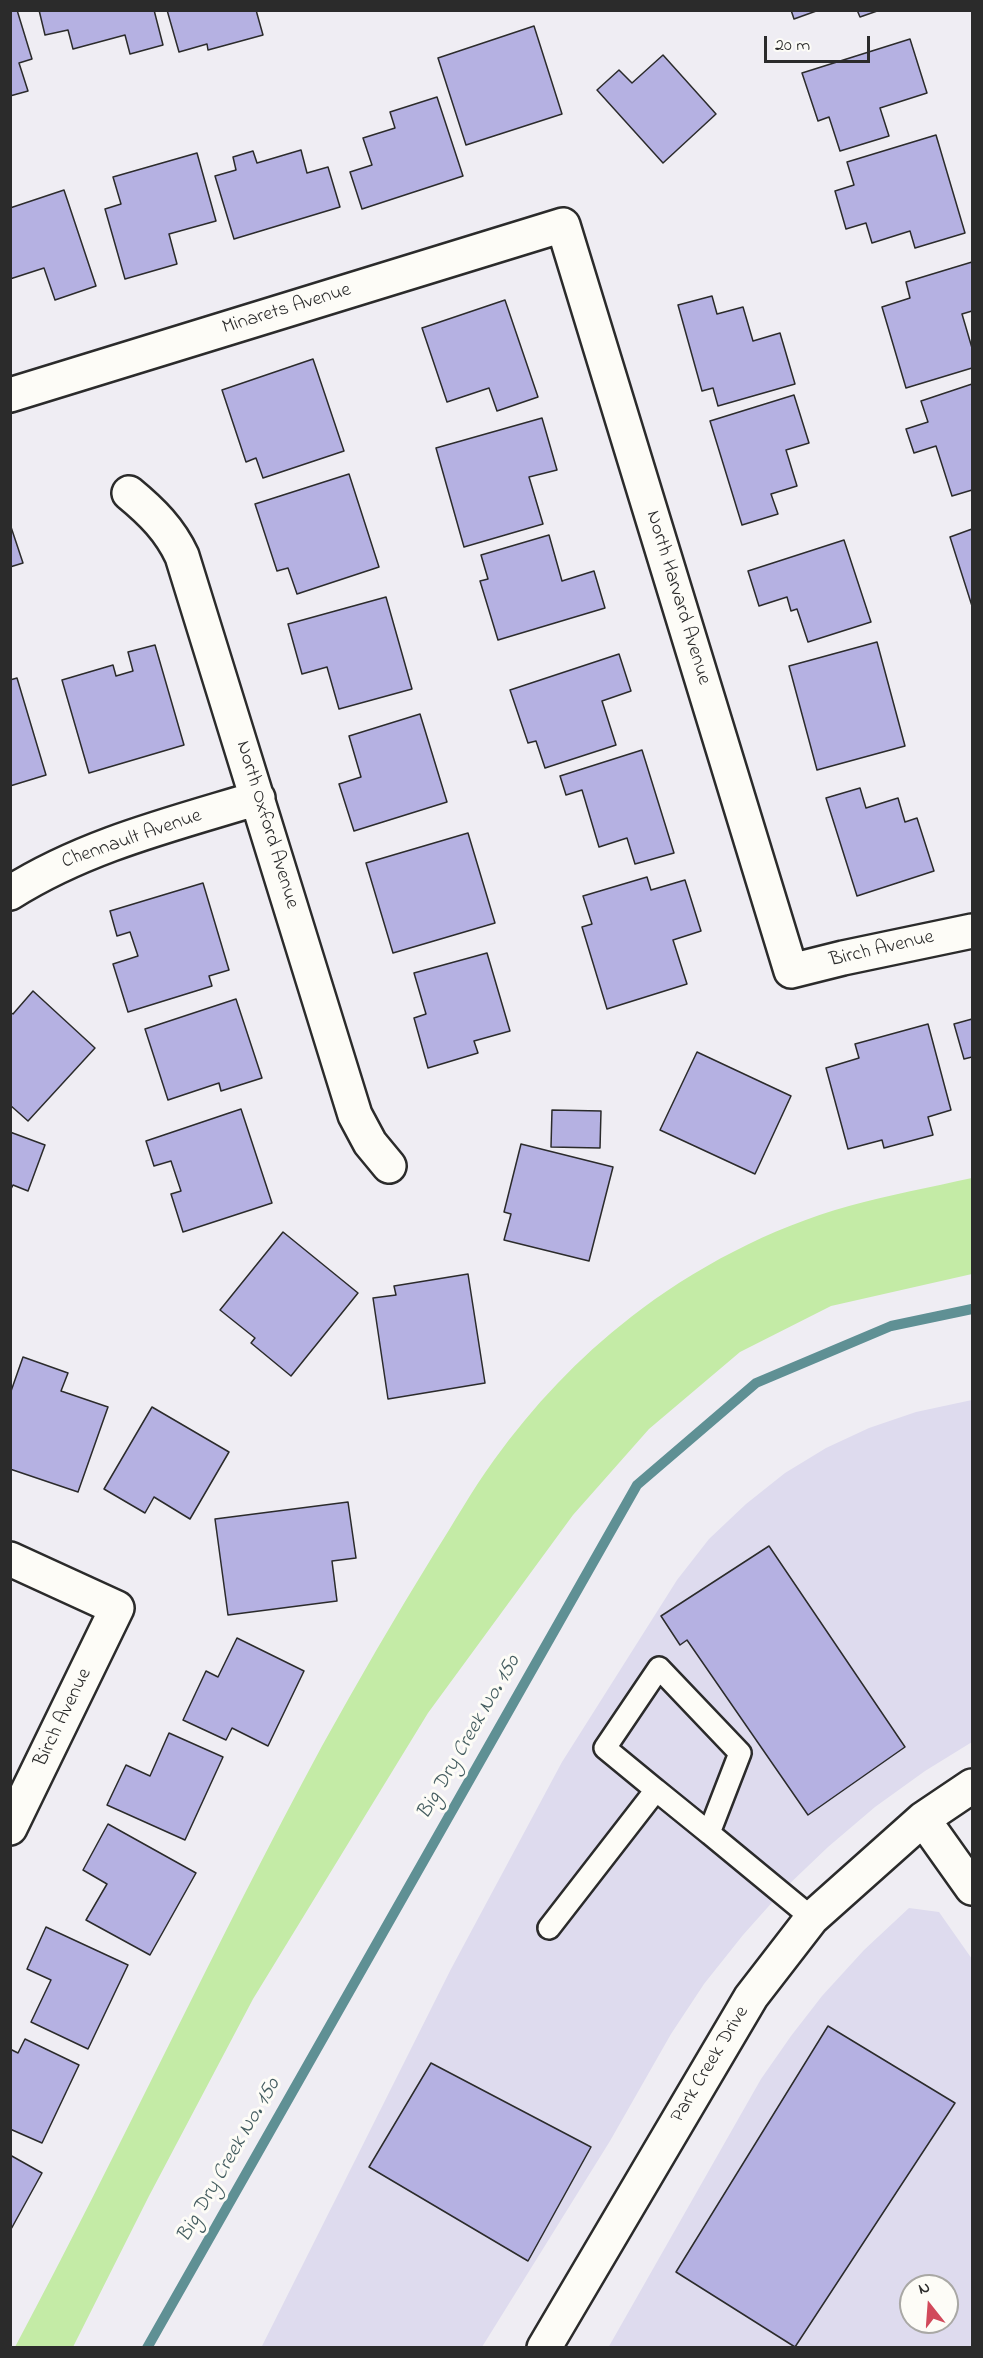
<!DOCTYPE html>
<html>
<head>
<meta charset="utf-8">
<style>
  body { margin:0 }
  #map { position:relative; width:983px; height:2358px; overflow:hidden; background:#efedf3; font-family:"Indie Flower",sans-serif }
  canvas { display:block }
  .frame { position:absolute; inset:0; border:12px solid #2b2b2b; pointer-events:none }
  .north { position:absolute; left:899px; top:2274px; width:60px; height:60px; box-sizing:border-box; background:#fdfcf7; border:2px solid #a9a8a5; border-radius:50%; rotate:343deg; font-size:16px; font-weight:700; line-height:24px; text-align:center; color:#2b2b2b }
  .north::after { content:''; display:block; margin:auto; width:21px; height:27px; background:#d1495b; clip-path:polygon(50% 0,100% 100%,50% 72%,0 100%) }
  .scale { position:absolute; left:764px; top:36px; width:106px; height:27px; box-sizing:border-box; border:3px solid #2b2b2b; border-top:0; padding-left:8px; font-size:18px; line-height:21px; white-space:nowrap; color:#2b2b2b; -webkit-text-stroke:4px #fdfcf7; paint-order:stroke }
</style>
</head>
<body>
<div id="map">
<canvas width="983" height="2358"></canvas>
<div class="frame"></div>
<div class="north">N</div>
<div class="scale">20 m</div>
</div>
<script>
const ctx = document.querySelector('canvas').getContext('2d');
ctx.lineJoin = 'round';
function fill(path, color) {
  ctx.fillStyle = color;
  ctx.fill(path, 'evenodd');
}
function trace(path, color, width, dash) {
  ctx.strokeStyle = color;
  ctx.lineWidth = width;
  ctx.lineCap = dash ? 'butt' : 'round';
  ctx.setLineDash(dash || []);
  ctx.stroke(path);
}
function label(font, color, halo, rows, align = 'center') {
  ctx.font = font + ' "Indie Flower",sans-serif';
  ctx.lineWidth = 6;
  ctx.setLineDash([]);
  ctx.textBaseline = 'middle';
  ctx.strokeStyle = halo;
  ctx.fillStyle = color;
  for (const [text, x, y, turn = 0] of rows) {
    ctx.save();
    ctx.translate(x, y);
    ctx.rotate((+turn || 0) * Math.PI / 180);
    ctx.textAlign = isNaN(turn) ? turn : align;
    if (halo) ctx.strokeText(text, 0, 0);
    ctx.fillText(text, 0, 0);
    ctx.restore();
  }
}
const built = new Path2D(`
  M972,1400V1742L925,1771L875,1807L828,1847L784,1889L743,1935L704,1984L671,2034L610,2141L482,2347L261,2348L451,1969L562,1762L677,1580L709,1539L746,1504L785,1473L826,1448L869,1428L916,1412Z
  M909,1908L939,1912L972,1959V2347L608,2348L761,2079L791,2036L822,1996L864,1950ZM911,2286H947V2322H911Z`);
const green = new Path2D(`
  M972,1178V1274L831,1306L740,1352L649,1429L573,1515L428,1713L253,1999L149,2196L73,2347H15C121,2149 215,1944 322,1746C358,1681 395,1617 434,1554C454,1523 472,1490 494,1460C533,1406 578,1358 631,1317C694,1268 770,1228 849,1206C889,1195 931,1187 972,1178Z`);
const stream = new Path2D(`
  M147,2348L637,1485L756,1383L891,1326L972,1309`);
const building = new Path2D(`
  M10,10H17L32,59L19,63L28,91L10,96Z
  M39,10H154L163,45L130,54L125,35L73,49L68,30L45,35Z
  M167,10H256L263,35L208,50L207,44L179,52Z
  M791,10H819L794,19Z
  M857,10H880L860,17Z
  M534,26L562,114L466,145L438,58Z
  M910,39L927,93L880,108L889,136L840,151L829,117L818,121L802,73Z
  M663,55L716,114L663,163L597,90L619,70L632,83Z
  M437,97L463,176L362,209L350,172L372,165L363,138L395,128L390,112Z
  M936,135L965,233L915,248L910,231L872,243L866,223L846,229L835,191L854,185L847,162Z
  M301,150L307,173L328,167L340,207L234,239L215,176L236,170L233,157L253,151L257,163Z
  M197,153L216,221L169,234L177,264L125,279L105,209L121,204L113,177Z
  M64,190L96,286L55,300L44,268L10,279V208Z
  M972,262V311L962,314L972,348V368L906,388L882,307L910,298L906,282Z
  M712,296L717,314L743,307L753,341L780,333L795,384L718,406L713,388L702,391L678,305Z
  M505,300L538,397L497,411L489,388L447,402L422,328Z
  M313,359L344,451L263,478L256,458L246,462L222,390Z
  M972,384V490L952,496L936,446L914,453L906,429L928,422L921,401Z
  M794,395L809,443L786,450L797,486L771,494L778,514L742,525L710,421Z
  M542,418L557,470L529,477L543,524L464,547L436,448Z
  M349,474L379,567L297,594L288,568L277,571L255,504Z
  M10,524L23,563L10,567Z
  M972,529V606L950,537Z
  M549,535L562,581L594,571L605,608L498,640L480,581L488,579L481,555Z
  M844,540L871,622L808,642L797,609L791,611L787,597L759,606L748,571Z
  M386,597L412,689L339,709L327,667L302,674L288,624Z
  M877,642L905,746L817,770L789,666Z
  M155,645L184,745L89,773L62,680L113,665L116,676L133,671L128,652Z
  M619,654L631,691L602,701L616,745L545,768L536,741L528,743L510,690Z
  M17,678L46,775L10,786V680Z
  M420,714L447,802L354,831L339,784L361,777L349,736Z
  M642,750L674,853L635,864L627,838L599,847L582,790L566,795L560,776Z
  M860,788L866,808L898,798L905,822L917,818L934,871L857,896L826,798Z
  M468,833L495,923L393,953L366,863Z
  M647,877L651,890L685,880L701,931L673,940L687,984L607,1009L582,927L592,924L583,896Z
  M203,883L229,970L209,976L212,986L128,1012L113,964L138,956L130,932L117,936L110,911Z
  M487,953L510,1031L474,1041L478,1053L428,1068L414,1018L426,1014L414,973Z
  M33,991L95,1048L28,1121L10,1105V1012L13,1014Z
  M236,999L262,1078L221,1091L219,1083L168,1100L145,1029Z
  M972,1019V1057L964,1059L954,1024Z
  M928,1024L951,1110L928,1117L933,1135L884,1148L882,1140L848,1149L826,1068L859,1058L855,1044Z
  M697,1052L791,1096L755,1174L660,1130Z
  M241,1109L272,1203L183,1232L171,1194L181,1191L171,1161L154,1166L146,1141Z
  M552,1110L601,1111L600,1148L551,1147Z
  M10,1132L45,1145L28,1191L13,1185L10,1191Z
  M521,1144L613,1167L589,1261L504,1240L511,1214L504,1212Z
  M283,1232L358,1293L291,1376L251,1343L255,1338L220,1310Z
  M468,1274L485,1383L388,1399L373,1298L396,1295L394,1286Z
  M23,1357L68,1373L61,1391L108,1407L78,1492L10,1469V1394Z
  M152,1407L229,1452L190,1519L154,1497L145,1513L104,1489Z
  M348,1502L356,1558L332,1561L337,1601L228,1615L215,1519Z
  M769,1546L905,1747L808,1815L687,1640L680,1645L661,1616Z
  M237,1638L304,1671L268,1746L232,1728L226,1740L183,1720L206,1671L218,1677Z
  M169,1733L223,1757L185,1840L107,1805L126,1765L150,1776Z
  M108,1824L196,1873L150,1955L86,1920L107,1884L83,1870Z
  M46,1927L128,1965L88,2049L31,2022L51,1980L27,1969Z
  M828,2026L955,2103L795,2347L676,2272Z
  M25,2039L79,2065L42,2143L10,2129V2049L18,2053Z
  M431,2063L591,2147L528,2261L369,2167Z
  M10,2155L42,2173L10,2231Z`);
const service = new Path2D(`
  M709,1833L812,1918
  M549,1928L656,1790L605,1748L659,1668L740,1753L709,1833L656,1790`);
const minor = new Path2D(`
  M10,395L563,225L791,971L843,958L972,931
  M129,493C152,512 170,530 182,556L355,1115L370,1143L389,1166
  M10,893C86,845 173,824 258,798
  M10,1559L117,1608L10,1828
  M923,1819L972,1888
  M544,2348L751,1997L812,1918L923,1819L972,1786`);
const streetNames = [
  ["Minarets Avenue",287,310,-17],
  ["North Harvard Avenue",677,598,73],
  ["North Oxford Avenue",266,825,73],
  ["Chennault Avenue",132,840,-19],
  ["Birch Avenue",882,950,-13],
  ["Birch Avenue",64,1718,-64],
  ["Park Creek Drive",711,2065,-59]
];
const waterNames = [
  ["Big Dry Creek No. 150",470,1738,-60],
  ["Big Dry Creek No. 150",230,2161,-60]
];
fill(built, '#dedbee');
fill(green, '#c4eba6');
trace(stream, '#5f9094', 10);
fill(building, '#b5b1e2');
trace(building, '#2b2b2b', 1.5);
trace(service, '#2b2b2b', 26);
trace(minor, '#2b2b2b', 38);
trace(service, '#fdfcf7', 21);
trace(minor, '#fdfcf7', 33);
label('20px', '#2b2b2b', '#fdfcf7', streetNames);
label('italic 21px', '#455d60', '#fdfcf7', waterNames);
</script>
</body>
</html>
